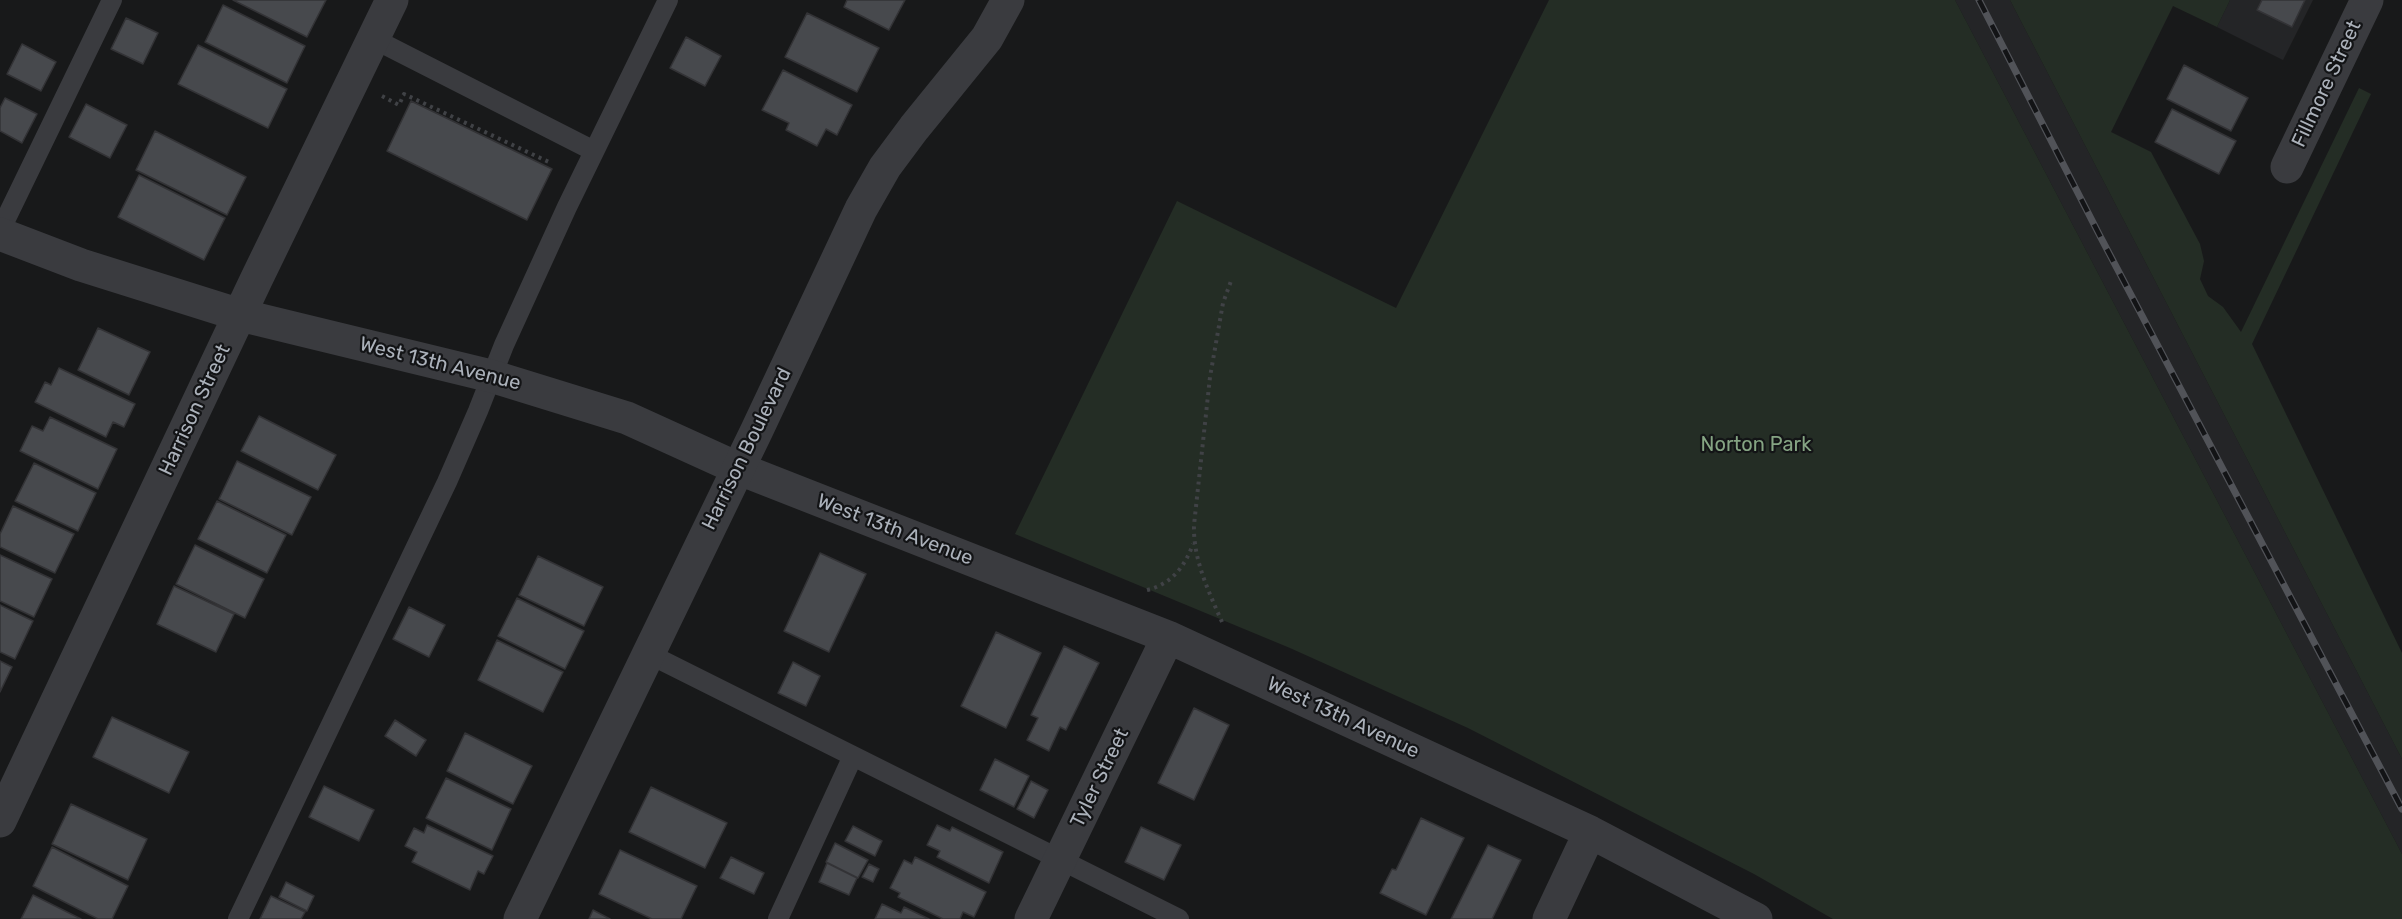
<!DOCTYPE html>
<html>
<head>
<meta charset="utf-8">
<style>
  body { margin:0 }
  canvas { display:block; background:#18191a }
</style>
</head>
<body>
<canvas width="2402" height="919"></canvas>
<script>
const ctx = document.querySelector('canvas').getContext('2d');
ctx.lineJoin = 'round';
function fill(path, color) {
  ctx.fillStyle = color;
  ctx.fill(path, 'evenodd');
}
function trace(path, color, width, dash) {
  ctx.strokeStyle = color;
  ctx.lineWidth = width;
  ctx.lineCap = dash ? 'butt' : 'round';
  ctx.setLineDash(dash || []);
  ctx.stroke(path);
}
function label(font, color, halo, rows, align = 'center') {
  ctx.font = font + ' Rubik,sans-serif';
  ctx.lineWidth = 4.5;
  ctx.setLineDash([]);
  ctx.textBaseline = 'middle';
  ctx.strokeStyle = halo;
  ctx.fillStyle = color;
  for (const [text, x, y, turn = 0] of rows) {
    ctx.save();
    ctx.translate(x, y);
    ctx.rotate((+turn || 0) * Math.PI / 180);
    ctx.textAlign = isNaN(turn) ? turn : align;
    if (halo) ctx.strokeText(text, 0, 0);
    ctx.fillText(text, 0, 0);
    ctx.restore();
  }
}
const built = new Path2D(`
  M1955,0H2010L2402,759V854Z
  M2230,0H2313L2283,60L2217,27Z`);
const green = new Path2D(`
  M1549,0H1955L2402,854V919H1833L1754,874L1468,728L1290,648L1015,534L1177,201L1396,308Z
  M2010,0H2230L2217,27L2173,6L2111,132L2151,152L2200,244L2204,261L2200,279L2208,296L2223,307L2241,332L2359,88L2371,94L2252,344L2402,653V759Z`);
const building = new Path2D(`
  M233,0H326L307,37Z
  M847,0H905L889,30L844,7Z
  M2262,0H2305L2292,27L2257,10Z
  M223,5L305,46L287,83L205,42Z
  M807,13L879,48L857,92L785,57Z
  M126,18L158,33L143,64L111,49Z
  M686,37L721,56L705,86L670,68Z
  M22,44L56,62L41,91L7,74Z
  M198,45L287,89L268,128L178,84Z
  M2184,65L2248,98L2231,131L2167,99Z
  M783,70L852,105L837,135L826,129L817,146L786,130L789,123L762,110Z
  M5,98L37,114L22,143L0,131V108Z
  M411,101L552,169L527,220L387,151Z
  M86,104L127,125L110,158L69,137Z
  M2172,109L2236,141L2219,174L2155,142Z
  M155,131L246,177L227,215L136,170Z
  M139,175L225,218L204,260L118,217Z
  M98,328L150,352L129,395L78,370Z
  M59,368L135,404L124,427L113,422L106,437L35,402L45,382L51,385Z
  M259,416L336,455L318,490L241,451Z
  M50,417L117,449L98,489L20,451L32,426L43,431Z
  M237,461L311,497L292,535L219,499Z
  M34,463L96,493L78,531L15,501Z
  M217,501L286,535L267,573L198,539Z
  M13,506L74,534L55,573L0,547V534Z
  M195,545L264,579L245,618L176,584Z
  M820,553L866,574L829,652L784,631Z
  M0,555L52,579L34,617L0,601Z
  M538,556L603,587L584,626L519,595Z
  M174,586L234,614L216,652L157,624Z
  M517,598L584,631L565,669L498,636Z
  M0,605L33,621L15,659L0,652Z
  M409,607L445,625L429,657L393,639Z
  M996,632L1041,653L1006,728L961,706Z
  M497,640L563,672L543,712L478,680Z
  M1064,646L1099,663L1066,730L1060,727L1049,751L1027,740L1038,718L1031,715Z
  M0,661L12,667L0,692Z
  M793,662L820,676L806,706L778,693Z
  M1194,708L1229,725L1194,800L1158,783Z
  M112,717L189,752L169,793L93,757Z
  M395,720L426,740L416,756L385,736Z
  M465,733L532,766L513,804L447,771Z
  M995,759L1029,776L1014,807L980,790Z
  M446,778L511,809L492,850L426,818Z
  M1031,781L1048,790L1034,818L1017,809Z
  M324,786L374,810L359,841L309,817Z
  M651,787L727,823L705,868L629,832Z
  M71,804L147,839L128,880L52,844Z
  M1421,818L1464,838L1426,915L1380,893L1392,869L1396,870Z
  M427,825L493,856L484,874L478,871L470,890L412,862L417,852L405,846L414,828L424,833Z
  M937,825L950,831L952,827L1003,852L989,883L937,857L940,851L927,845Z
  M853,826L882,841L875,856L845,841Z
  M1141,827L1181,845L1164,880L1125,862Z
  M835,843L868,860L858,878L826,862Z
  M1488,845L1521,860L1492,919H1451Z
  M52,847L128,886L112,919H98L33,886Z
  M620,850L697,886L681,919H652L599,894Z
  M731,857L764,873L754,894L720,878Z
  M915,857L986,892L974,917L963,912L960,919H943L898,897L900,893L890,888L904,860L912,864Z
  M827,863L857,878L849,895L819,882Z
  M869,864L879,869L873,882L862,877Z
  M286,882L314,896L307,911L279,897Z
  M33,895L81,919H21Z
  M271,896L305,912L301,919H260Z
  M882,904L901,913L904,907L929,919H875Z
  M593,910L610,919H589Z`);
const path = new Path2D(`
  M382,96L399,105L404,94L551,163
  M1147,590C1172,584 1185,566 1193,544
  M1222,622C1208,590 1193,559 1194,525L1210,377L1223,303L1231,281`);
const service = new Path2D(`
  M374,39L594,151
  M0,231L112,0
  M649,654L1179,919
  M238,919L447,482L478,411L504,345L567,207L668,0
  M778,919L853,756`);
const minor = new Path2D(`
  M2287,167L2367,0
  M0,234L81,265L240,315L491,376L627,418L737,468L1168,637L1590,832L1756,919
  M0,821L256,280L392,0
  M1031,919L1168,637
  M1549,919L1590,832`);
const tertiary = new Path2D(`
  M520,919L757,430L861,209L885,167L914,128L987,38L1008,0`);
const rail = new Path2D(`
  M1979,0L2100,236L2402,809`);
const streetNames = [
  ["Fillmore Street",2327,84,-65],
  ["West 13th Avenue",440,364,14],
  ["Harrison Street",195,410,-65],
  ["Harrison Boulevard",747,449,-64],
  ["West 13th Avenue",895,530,21],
  ["West 13th Avenue",1343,718,25],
  ["Tyler Street",1100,778,-64]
];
const parkNames = [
  ["Norton Park",1756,445]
];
fill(built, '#242527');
fill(green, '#242d25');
fill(building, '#47494d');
trace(building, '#333336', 1.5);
trace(path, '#404246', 4, [3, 4.5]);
trace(service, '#3a3b3f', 20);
trace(minor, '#3a3b3f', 33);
trace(tertiary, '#3a3b3f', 33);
trace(rail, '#515358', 7);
trace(rail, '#131416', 4.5, [14]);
label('20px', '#abb1ba', '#131416', streetNames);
label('20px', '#85a483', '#131416', parkNames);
</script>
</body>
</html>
